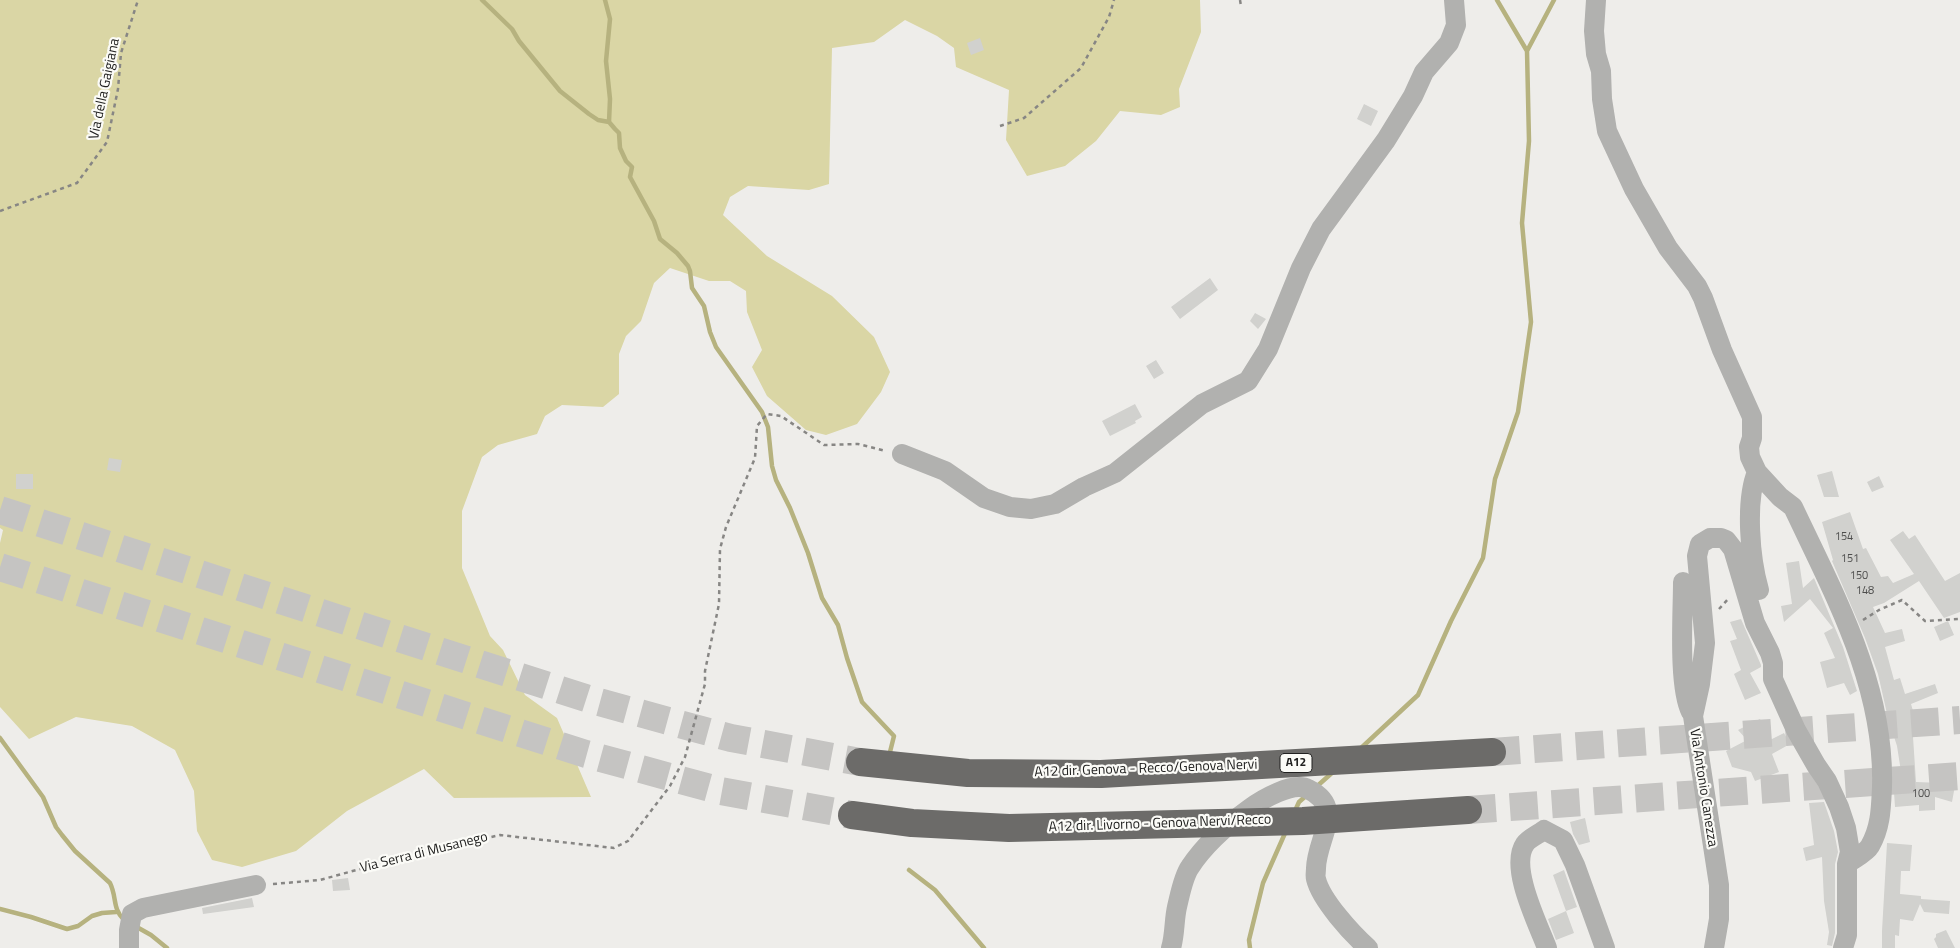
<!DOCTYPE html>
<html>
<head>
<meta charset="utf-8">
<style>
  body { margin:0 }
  canvas { display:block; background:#eeedea }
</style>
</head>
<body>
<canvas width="1960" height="948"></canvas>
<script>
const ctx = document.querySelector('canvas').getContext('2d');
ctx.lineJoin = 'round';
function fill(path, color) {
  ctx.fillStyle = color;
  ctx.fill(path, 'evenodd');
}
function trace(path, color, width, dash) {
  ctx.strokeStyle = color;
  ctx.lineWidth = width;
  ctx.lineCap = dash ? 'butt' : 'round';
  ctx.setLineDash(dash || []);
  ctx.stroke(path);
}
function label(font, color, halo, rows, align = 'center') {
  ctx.font = font + ' "Titillium Web",sans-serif';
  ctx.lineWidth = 4.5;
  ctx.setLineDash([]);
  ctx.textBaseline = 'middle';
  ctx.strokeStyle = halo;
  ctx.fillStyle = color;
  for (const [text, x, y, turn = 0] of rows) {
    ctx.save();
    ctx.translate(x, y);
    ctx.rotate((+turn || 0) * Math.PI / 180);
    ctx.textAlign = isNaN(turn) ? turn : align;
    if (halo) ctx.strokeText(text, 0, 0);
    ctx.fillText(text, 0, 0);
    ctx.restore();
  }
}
const green = new Path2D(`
  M0,0H1200L1201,32L1179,89L1180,107L1161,115L1120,111L1096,141L1065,166L1027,176L1006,140L1009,90L956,67L954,48L937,36L905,20L874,42L832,48L829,184L809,190L748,186L730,197L723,215L767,256L832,296L874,337L890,372L881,392L857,424L826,435L806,430L767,396L752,367L762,350L747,312L746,291L730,281H709L670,268L654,283L641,321L626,336L619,354V394L603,407L562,405L545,416L537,434L498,445L482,457L462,511V568L490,636L503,650L525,695L557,718L591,797L454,798L424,769L347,811L296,851L242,867L212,860L197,831L194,791L175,750L132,726L76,717L29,739L0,707V543L3,530L0,528Z`);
const stream = new Path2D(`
  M482,0L512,29L519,41L560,91L589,114L598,120L609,122L615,129L619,133L620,148L626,161L632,167L630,177L654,221L660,239L677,253L688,266L690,271L692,288L704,306L710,332L716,347L762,412L768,427L772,466L776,480L790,508L808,553L822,598L838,625L847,658L862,702L894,736L890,752
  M605,0L610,19L606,61L610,99L609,122
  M1527,51L1554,0
  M0,738L43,797L56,827L62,835L75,851L110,883C117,897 112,908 124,920
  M1360,749L1418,695L1451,621L1483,558L1495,479L1518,412L1531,322L1522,223L1529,141L1527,51L1497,0
  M1315,788L1333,772
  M1294,813L1299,802L1307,795
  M909,870L935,890L984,948
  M0,909L31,917L67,929L78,926L92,916L102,913L116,912
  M135,926L151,935L167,948
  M1250,948L1249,940L1263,883L1286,831`);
const building = new Path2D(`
  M980,38L984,50L971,55L967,43Z
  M1364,104L1378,111L1371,126L1357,119Z
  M1210,278L1218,290L1180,319L1171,307Z
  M1255,313L1266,319L1258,329L1250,321Z
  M1156,360L1164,373L1154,379L1146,366Z
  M1135,404L1142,417L1135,421L1136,423L1110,436L1102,421Z
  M109,458L122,460L120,472L107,470Z
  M1832,471L1839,497H1824L1817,475Z
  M16,474H33V489H16Z
  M1879,476L1884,487L1872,492L1867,482Z
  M1850,512L1863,549L1866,548L1881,577L1888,576L1893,583L1914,574L1890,540L1903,531L1909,539L1915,535L1945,581L1960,573V612L1944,618L1919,581L1884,603L1873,607L1885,633L1902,629L1905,641L1885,647L1894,680L1900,678L1905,694L1935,684L1938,693L1911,704L1916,721L1912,722L1916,782L1942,783L1944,776L1956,780L1952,802L1935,797V810L1919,811V805L1895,807L1894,792L1904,791L1897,746L1888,718L1878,674L1865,638L1832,561L1833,560L1822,522Z
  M1799,561L1803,588L1814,578L1843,647L1857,691L1850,695L1844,683L1827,688L1820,662L1835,658L1824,633L1833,628L1810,599L1784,622L1781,606L1792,604L1786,563Z
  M1741,619L1761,665V667L1750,673L1761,693L1745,700L1734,674L1741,670L1730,641L1737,639L1730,622Z
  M1948,621L1954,635L1940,641L1934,627Z
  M1760,719L1770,740L1784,733L1790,744L1772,754L1779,772L1755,781L1751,772L1732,767L1726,751L1747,740L1738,730Z
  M1824,802L1834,831L1838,852L1835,864V933L1832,946L1827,945L1829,932L1824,901L1822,857L1806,861L1803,848L1814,845L1809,803Z
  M1585,818L1590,842L1579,845L1573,834L1570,822Z
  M1887,843L1912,845L1910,871H1901L1900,894L1921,896V899L1950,901L1949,914L1924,912L1920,904L1913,921L1900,919L1899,936L1895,935V948H1882V931Z
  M1564,870L1577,907L1566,911L1553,875Z
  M348,878L350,890L333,891L332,880Z
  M252,898L254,907L203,914L202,908Z
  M1566,911L1574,933L1556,940L1548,919Z
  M1946,930L1955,948H1938L1934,939L1936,937V934Z`);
const highwayTunnel = new Path2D(`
  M0,510L595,701L731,738L860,762
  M0,567L586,754L721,791L852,815
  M1492,752L1960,720
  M1468,810L1960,776`);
const path = new Path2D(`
  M1240,0L1241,6
  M1000,126L1024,118L1081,68L1109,17L1114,0
  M0,211L77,183L107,142L118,89L121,53L138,0
  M1719,609L1729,598
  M1863,620L1879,610L1902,600L1925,621L1960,619
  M273,884L320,880L400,858L500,835L614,848L628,841L670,786L685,757L705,684V671L719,604L720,549L726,527L755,458L757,426L767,414L781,416L824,445L858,444L886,451`);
const minor = new Path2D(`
  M1596,0L1594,31L1596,54L1601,71L1602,99L1607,131L1634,189L1668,248L1697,286L1703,298L1722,350L1752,417V438L1749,447L1750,457L1757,472L1780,497L1793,507C1835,596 1885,686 1882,787C1881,807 1881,827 1870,846C1866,853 1853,859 1847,864
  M902,454L945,471L984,498L1010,507L1031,509L1055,504L1084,487L1115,473L1202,404L1248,381L1268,349L1301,268L1321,229L1386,140L1413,96L1424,72L1449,43L1456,25L1454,0
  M1757,472C1745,501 1750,559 1759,590
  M1683,582C1683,613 1678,686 1691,712
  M129,948V930L132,914L143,908L256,885
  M1171,948C1175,935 1174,920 1177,907C1180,895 1183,877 1190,867C1205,844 1227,825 1249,809C1261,800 1293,781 1308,789C1346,808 1317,837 1316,868C1316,872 1315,876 1316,879C1321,900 1352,934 1368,948
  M1547,948C1538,924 1509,867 1525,844C1528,839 1539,834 1544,830L1563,840L1575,865L1605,948
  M1714,948L1719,919V885L1693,716L1700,684L1705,643L1697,556L1700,544L1710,538H1721L1726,540L1733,549L1755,623L1770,653L1773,663V679L1796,730L1816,765L1827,781L1839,807L1846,828L1850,852L1847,864V935L1843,948`);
const highway = new Path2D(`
  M860,762L968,773L1101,774L1492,752
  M852,815L912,823L1009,828L1303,821L1468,810`);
const numberNames = [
  ["154",1844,537],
  ["151",1850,559],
  ["150",1859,576],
  ["148",1865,591],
  ["100",1921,794]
];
const shields = [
  [1296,763,32]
];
const shieldNames = [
  ["A12",1296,763]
];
const streetNames = [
  ["Via della Gaigiana",105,89,-78],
  ["A12 dir. Genova - Recco/Genova Nervi",1146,769,-2],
  ["Via Antonio Canezza",1703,788,81],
  ["A12 dir. Livorno - Genova Nervi/Recco",1160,824,-2],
  ["Via Serra di Musanego",424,853,-14]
];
fill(green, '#dad6a5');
trace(stream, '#b6b27f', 4.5);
fill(building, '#d1d1ce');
trace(highwayTunnel, '#c5c4c2', 28, [28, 14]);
trace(path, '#878684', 2.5, [4, 4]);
trace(minor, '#b1b1af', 20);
trace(highway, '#6c6b69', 28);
label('11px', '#4d4d4c', null, numberNames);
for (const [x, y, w] of shields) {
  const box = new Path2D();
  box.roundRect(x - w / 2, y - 9.5, w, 19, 4);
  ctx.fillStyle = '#fbfbf7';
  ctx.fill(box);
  trace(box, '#212120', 1);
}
label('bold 12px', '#212120', null, shieldNames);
label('14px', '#212120', '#fbfbf7', streetNames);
</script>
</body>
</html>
